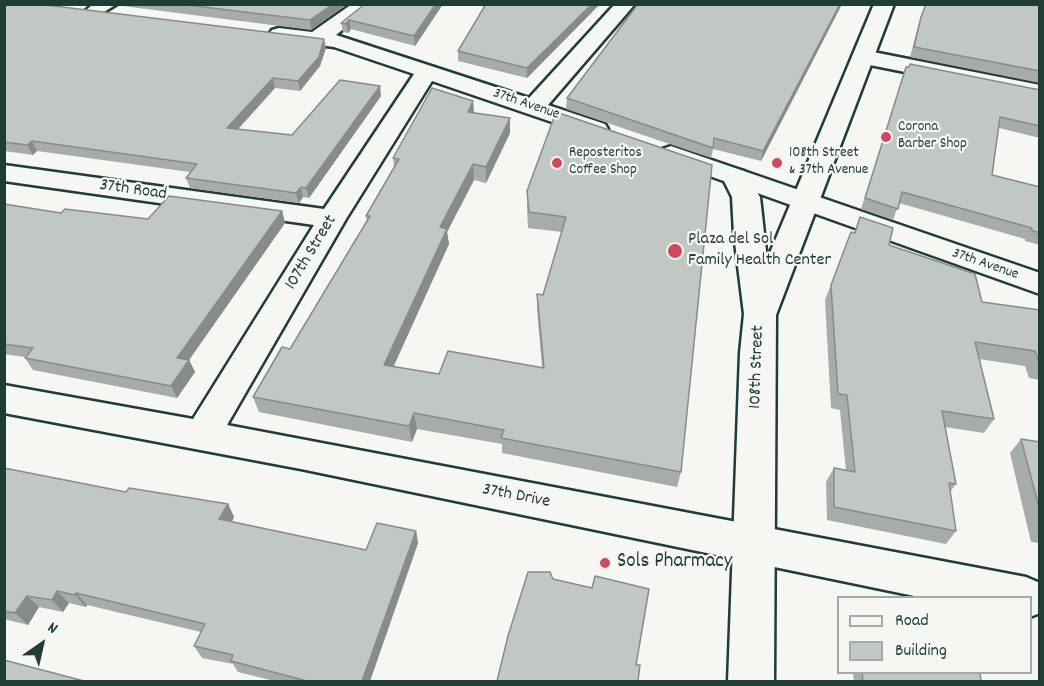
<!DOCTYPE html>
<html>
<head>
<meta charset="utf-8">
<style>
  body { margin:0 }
  #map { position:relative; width:1044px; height:686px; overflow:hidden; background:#f6f6f2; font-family:Dekko,sans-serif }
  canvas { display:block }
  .frame { position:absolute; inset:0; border:6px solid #1f3d34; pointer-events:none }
  .legend { position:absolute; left:837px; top:596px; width:195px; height:78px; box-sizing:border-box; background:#f6f6f2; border:2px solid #a0aca6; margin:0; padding:8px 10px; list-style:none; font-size:18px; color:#1f3d34 }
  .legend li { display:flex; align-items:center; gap:12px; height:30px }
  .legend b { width:30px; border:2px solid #a0aca6 }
  .north { position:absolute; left:12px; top:614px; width:60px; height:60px; -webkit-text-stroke:4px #f6f6f2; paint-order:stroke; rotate:34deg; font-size:16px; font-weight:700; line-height:24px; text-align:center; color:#1f3d34 }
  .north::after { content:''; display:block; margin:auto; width:21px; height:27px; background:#1f3d34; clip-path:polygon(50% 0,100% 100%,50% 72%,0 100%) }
</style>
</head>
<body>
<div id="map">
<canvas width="1044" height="686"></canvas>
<div class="frame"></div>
<ul class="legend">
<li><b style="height:8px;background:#f6f6f2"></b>Road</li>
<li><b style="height:16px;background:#c1c8c3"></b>Building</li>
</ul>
<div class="north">N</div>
</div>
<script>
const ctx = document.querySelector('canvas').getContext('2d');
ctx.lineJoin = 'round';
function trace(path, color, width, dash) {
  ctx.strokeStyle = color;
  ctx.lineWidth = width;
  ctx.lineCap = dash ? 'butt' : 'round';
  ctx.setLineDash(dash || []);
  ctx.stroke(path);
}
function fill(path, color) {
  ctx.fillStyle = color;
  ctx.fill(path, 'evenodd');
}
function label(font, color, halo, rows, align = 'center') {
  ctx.font = font + ' Dekko,sans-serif';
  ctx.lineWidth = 4.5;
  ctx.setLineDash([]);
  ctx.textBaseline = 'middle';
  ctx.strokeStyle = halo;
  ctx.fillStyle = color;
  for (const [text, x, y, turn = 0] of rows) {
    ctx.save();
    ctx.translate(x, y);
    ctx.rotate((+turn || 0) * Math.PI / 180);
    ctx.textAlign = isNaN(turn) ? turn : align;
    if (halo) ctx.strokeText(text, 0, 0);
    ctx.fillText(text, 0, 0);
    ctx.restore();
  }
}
const street = new Path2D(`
  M93,4H117L94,18L87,16L84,12Z
  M352,4H375L336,35L529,98L615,4H635L548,105L605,124L608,129L605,134L596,136L587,134L432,81L346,219L227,425L1026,577L1040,583V613L1030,617V598H924L301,469L4,413V385L193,419L314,225L4,181V165L324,209L414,74L334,47L279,40L272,38L269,34L272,30L279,28L312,32Z
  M863,50L1040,85V99L855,62L852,57L855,52Z
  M671,146L1040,273V294L662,159L658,154L662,149Z`);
const secondary = new Path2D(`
  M874,4H894L776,315L774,682H728L740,353L744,314L734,234L732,197L722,177L726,171L735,169L744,171L760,197L767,260Z`);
const wall = new Path2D(`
  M4,4L326,48L320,66L300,91L275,88L238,129L292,135L381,96L309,198L303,197L299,203L190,188L186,178L190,172L37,151L33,155L4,151Z
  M107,4H347L311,30Z
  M365,4H443L415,46L351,29L348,33L343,32L341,23Z
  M600,4L527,78L458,61V51Z
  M842,4L761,161L713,149L711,158L566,109L567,98Z
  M926,4H1040V83L910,57L918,26Z
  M906,67L1040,90V138L999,128L992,175L1040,187V245L1025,241V239L899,203L893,220L861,209Z
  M473,101L474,113L510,118V133L486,183L474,180L447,232L449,244L393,367L439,374L542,367L537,309V294L543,295L562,232L528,228L527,207V191L556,112L681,472L677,487L502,453V444L417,429L412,442L259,412L253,397L290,349L367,221L366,216L394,167L393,158Z
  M4,204L61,213L148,219L282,211L285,223L189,360L195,372L177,398L33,370L25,358V357L4,354Z
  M860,217L889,245L982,302L1040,310V380L1029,378L1025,366L979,359L994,419L984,433L945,427L956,484L950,492L956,531L946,544L827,520L826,482L834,468L846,471L840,410L831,408L825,300L851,232L854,233Z
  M1021,439L1040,442V543L1031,542L1010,453Z
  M4,468L126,492L228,504L234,517L232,522L366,550L416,531L418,543L370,681H274L238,672L233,664L202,658L194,646L201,632L87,605L86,607L69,603L63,612L39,607L28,625L4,619Z
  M846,672H980L981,681H854L853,674Z`);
const shadedWall = new Path2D(`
  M333,4H347L311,30L310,20Z
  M436,4H443L415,46L414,36Z
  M592,4H600L527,78V68Z
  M840,4H842L761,161L763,151Z
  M349,20L351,29L348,33L346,24Z
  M324,39L326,48L320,66L300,91L298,81Z
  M273,78L275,88L230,138L227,128Z
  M380,86L381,96L309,198L306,188Z
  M473,101L474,116L468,112Z
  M510,118V133L486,183V167Z
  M32,141L37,151L33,155L27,145Z
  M473,164L474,180L447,232L449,244L387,381L384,365L440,227Z
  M301,187L303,197L299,203L296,193Z
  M282,211L285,223L189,360L195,372L177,398L171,386L177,358Z
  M414,413L417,429L412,442L409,426Z
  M228,504L234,517L226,532L219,519Z
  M416,531L418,543L370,681H362Z
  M57,591L69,603L63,612L52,600Z
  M76,593L87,605L86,607L75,595Z
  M27,596L39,607L28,625L15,613Z`);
const building = new Path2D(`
  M4,4H38L324,39L319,57L298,81L273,78L227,128L292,135L340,80L380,86L306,188L301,187L296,193L186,178L197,164L32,141L27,145L4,142Z
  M179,4H333L310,20Z
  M365,4H436L414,36L349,20L346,24L341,23Z
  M486,4H592L527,68L458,51Z
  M638,4H840L763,151L714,138L713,148L567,98Z
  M926,4H1040V71L914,47L921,17Z
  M910,64L1040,90V126L1000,117L992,175L1040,187V233L1031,230L1032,228L902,192L898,209L865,198L906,67H909Z
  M432,88L473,101L468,112L510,118L486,167L473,164L440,227L447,229L384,365L439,374L448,351L544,368L537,294L543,295L566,217L529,212L527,191L556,112L712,165L681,472L501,438L504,430L414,413L409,426L253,397L282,347L290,349L370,216H366L399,159L393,158Z
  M169,196L282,211L177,358L189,360L171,386L25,358L33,348L4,344V204L61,213L65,209L148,219Z
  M860,217L893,228L889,245L975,274L982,302L1040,310V364L1035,351L975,342L994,419L942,411L956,484L949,483L956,531L834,507V468L855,472L847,395L838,394L831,285L851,232L855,233Z
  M1021,439L1040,442V511Z
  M4,468L126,492L129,488L228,504L219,519L366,550L377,523L416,531L362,681H307L231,661L233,655L194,646L205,624L76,593L75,595L57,591L52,600L27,596L15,613L4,611Z
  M528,572H550L553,579L592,588L595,576L649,589L636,665H640L638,681H497L508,636Z
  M4,660L84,681H4Z
  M862,672H980L981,681H863Z`);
const markers = [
  [886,137,6,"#d1495b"],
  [557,163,6,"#d1495b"],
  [777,163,6,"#d1495b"],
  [675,251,8,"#d1495b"],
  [605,563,6,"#d1495b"]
];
const farStreetnames = [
  ["37th Avenue",526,105,19],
  ["37th Avenue",985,265,19]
];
const farPoinames = [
  ["Corona",898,128],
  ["Barber Shop",898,145],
  ["Reposteritos",569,154],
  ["Coffee Shop",569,171],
  ["108th Street",789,154],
  ["& 37th Avenue",789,171]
];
const streetNames = [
  ["37th Road",133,191,8],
  ["107th Street",312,253,-59],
  ["108th Street",758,367,-88],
  ["37th Drive",516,497,11]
];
const poiNames = [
  ["Plaza del Sol",688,241],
  ["Family Health Center",688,262]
];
const nearPoinames = [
  ["Sols Pharmacy",617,563]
];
trace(street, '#1f3d34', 5);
trace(secondary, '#1f3d34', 5);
fill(street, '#f6f6f2');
fill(secondary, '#f6f6f2');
fill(wall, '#a6aca8');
fill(shadedWall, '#878c88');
fill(building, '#c1c8c3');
trace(building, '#878c88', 1.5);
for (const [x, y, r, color] of markers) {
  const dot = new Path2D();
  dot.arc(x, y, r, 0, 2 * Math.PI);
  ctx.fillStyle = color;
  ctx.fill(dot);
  trace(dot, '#f6f6f2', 2);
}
label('15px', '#1f3d34', '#f6f6f2', farStreetnames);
label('15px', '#1f3d34', '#f6f6f2', farPoinames, 'left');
label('18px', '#1f3d34', '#f6f6f2', streetNames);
label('18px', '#1f3d34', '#f6f6f2', poiNames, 'left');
label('21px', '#1f3d34', '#f6f6f2', nearPoinames, 'left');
</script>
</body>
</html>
